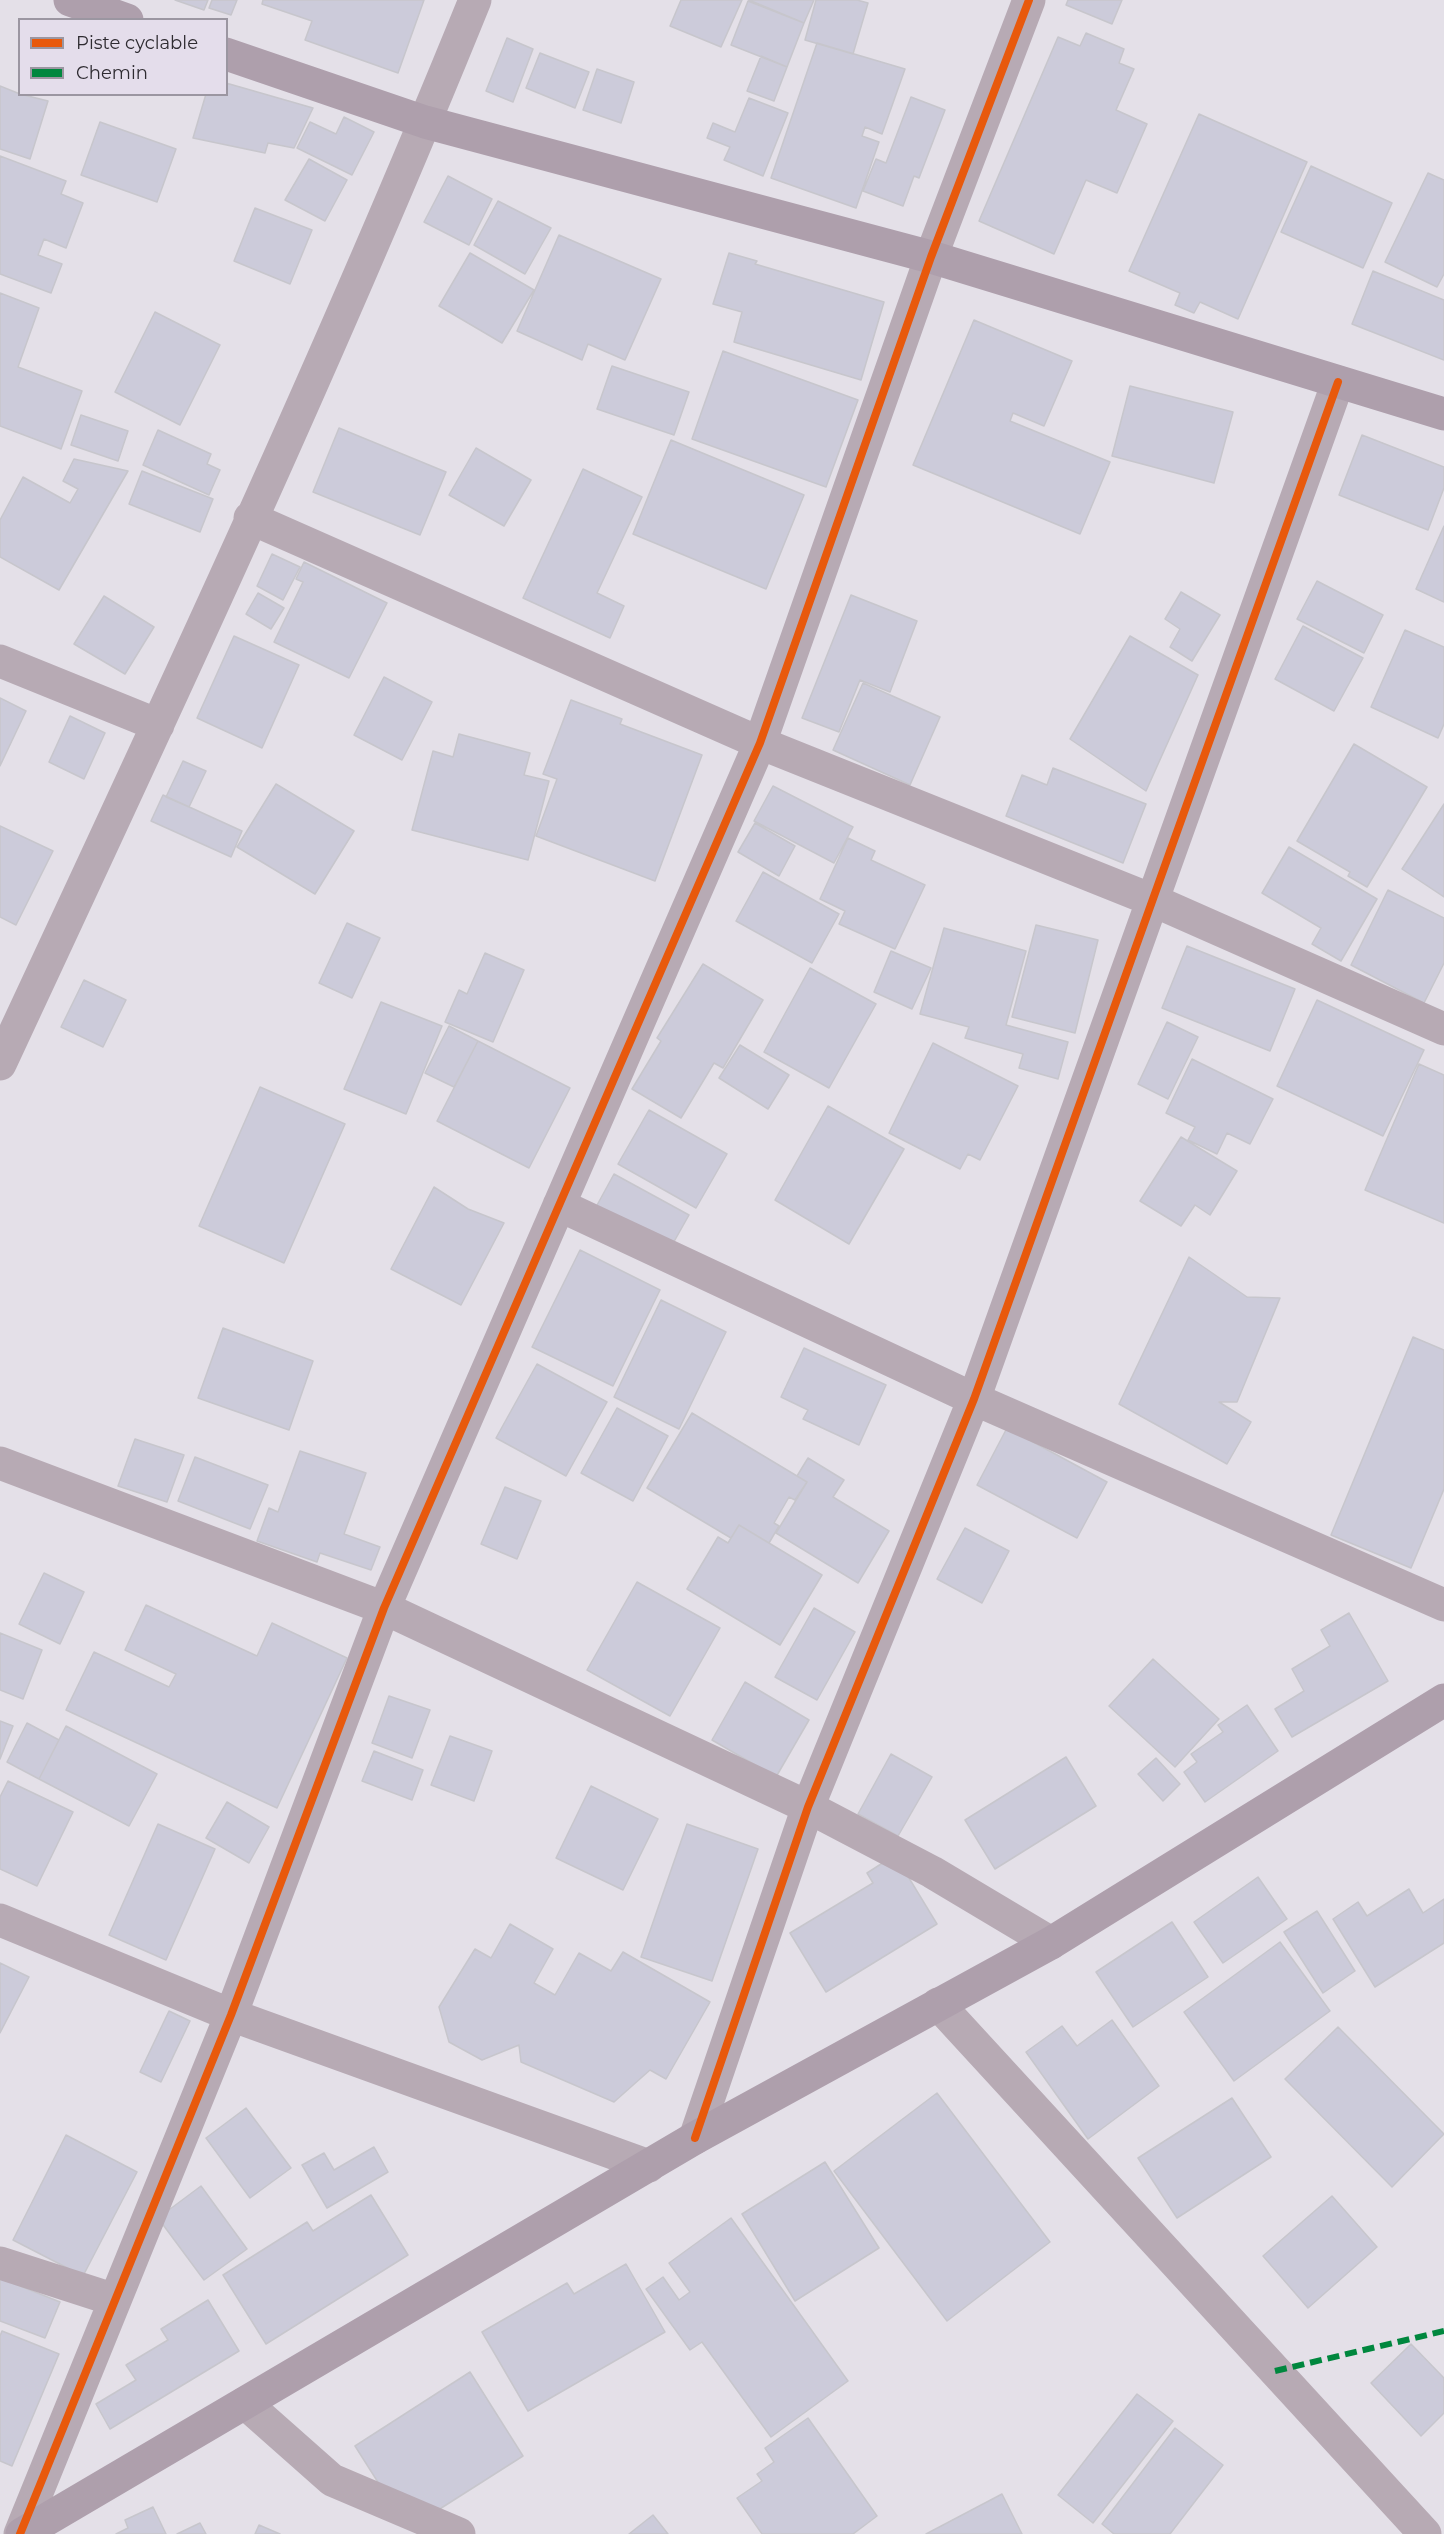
<!DOCTYPE html>
<html>
<head>
<meta charset="utf-8">
<style>
  body { margin:0 }
  #map { position:relative; width:1444px; height:2534px; overflow:hidden; background:#e4e0e8; font-family:Montserrat,sans-serif }
  canvas { display:block }
  .legend { position:absolute; left:18px; top:18px; width:210px; height:78px; box-sizing:border-box; background:#e4ddeb; border:2px solid #9b96a1; margin:0; padding:8px 10px; list-style:none; font-size:18px; color:#2e2b31 }
  .legend li { display:flex; align-items:center; gap:12px; height:30px }
  .legend b { width:30px; border:2px solid #9b96a1 }
</style>
</head>
<body>
<div id="map">
<canvas width="1444" height="2534"></canvas>
<ul class="legend">
<li><b style="height:8px;background:#e8590c"></b>Piste cyclable</li>
<li><b style="height:8px;background:#00873e"></b>Chemin</li>
</ul>
</div>
<script>
const ctx = document.querySelector('canvas').getContext('2d');
ctx.lineJoin = 'round';
function fill(path, color) {
  ctx.fillStyle = color;
  ctx.fill(path, 'evenodd');
}
function trace(path, color, width, dash) {
  ctx.strokeStyle = color;
  ctx.lineWidth = width;
  ctx.lineCap = dash ? 'butt' : 'round';
  ctx.setLineDash(dash || []);
  ctx.stroke(path);
}
const building = new Path2D(`
  M175,0H208L204,10Z
  M212,0H237L231,15L209,8Z
  M263,0H424L398,73L305,40L312,21L262,4Z
  M681,0H742L721,47L670,26Z
  M749,0H814L804,23Z
  M816,0H857L868,3L853,54L805,40Z
  M1068,0H1122L1112,24L1066,5Z
  M748,1L804,23L787,67L731,45Z
  M1086,33L1124,49L1119,63L1134,69L1116,110L1147,124L1117,193L1086,180L1054,254L979,221L1058,37L1080,46Z
  M507,38L533,49L513,102L486,91Z
  M817,43L905,69L882,134L865,127L862,136L879,142L856,208L771,178Z
  M540,53L589,72L575,108L526,88Z
  M761,56L787,67L774,101L747,91Z
  M597,69L634,82L621,123L583,110Z
  M226,83L313,108L294,148L268,143L265,153L193,138L206,94H226Z
  M0,86L20,94L48,101L30,159L0,149Z
  M911,97L945,110L919,178L914,176L903,206L863,191L876,159L886,163Z
  M749,98L788,113L763,176L724,160L730,147L707,138L713,123L735,132Z
  M1199,114L1307,162L1238,319L1200,302L1194,313L1175,305L1180,293L1129,271Z
  M344,117L374,132L352,175L297,148L310,122L336,134Z
  M100,122L176,149L157,202L81,175Z
  M0,156L66,181L61,194L83,203L66,248L44,239L38,255L62,264L51,293L0,274Z
  M309,159L347,180L325,221L285,200Z
  M1311,166L1392,203L1363,268L1281,232Z
  M1428,173L1444,180V274L1437,287L1385,262Z
  M448,176L492,199L469,245L424,222Z
  M498,201L551,228L525,274L474,245Z
  M255,208L312,230L290,284L234,261Z
  M559,235L661,279L625,360L588,344L582,360L517,331Z
  M470,253L534,290L502,343L439,306Z
  M729,253L757,261L755,264L884,302L861,380L734,342L742,312L713,304Z
  M1373,271L1444,300V360L1352,324Z
  M0,293L39,308L18,367L82,391L61,449L0,426Z
  M155,312L220,345L180,425L115,392Z
  M974,320L1072,361L1044,426L1013,413L1010,421L1110,462L1080,534L913,465Z
  M723,351L858,400L826,487L692,439Z
  M612,366L689,392L674,435L597,409Z
  M1130,386L1233,412L1214,483L1112,456Z
  M81,415L128,431L118,461L71,445Z
  M339,428L446,472L420,535L313,492Z
  M158,430L211,454L207,464L220,470L209,495L143,465Z
  M1362,435L1444,467V488L1428,530L1339,495Z
  M671,440L804,495L766,589L633,534Z
  M476,448L531,480L504,526L449,495Z
  M74,459L128,471L59,590L0,557V520L23,477L70,503L78,489L63,481Z
  M583,469L642,497L597,593L624,606L610,638L523,598Z
  M142,471L213,499L200,532L129,504Z
  M1444,526V602L1416,589Z
  M272,554L300,567L283,600L257,586Z
  M304,562L387,603L349,678L274,642L303,582L296,579Z
  M1317,581L1383,615L1364,653L1297,619Z
  M1181,592L1220,615L1192,661L1170,647L1180,629L1165,619Z
  M258,593L284,608L271,629L246,614Z
  M851,595L917,621L890,692L860,680L839,732L802,718Z
  M104,596L154,627L125,674L74,644Z
  M1303,626L1363,658L1334,711L1275,679Z
  M1405,630L1444,647V724L1438,738L1371,707Z
  M234,636L299,665L262,748L197,718Z
  M1130,636L1198,675L1146,791L1070,739Z
  M384,677L432,702L402,760L354,735Z
  M863,683L940,717L910,785L833,750Z
  M0,698L26,711L0,766Z
  M571,700L622,719L620,724L702,755L655,881L536,836L557,779L543,774Z
  M70,716L105,733L84,779L49,762Z
  M459,734L530,753L524,775L549,781L528,860L412,830L433,751L453,757Z
  M1354,744L1427,787L1367,887L1348,876L1350,872L1297,841Z
  M183,761L206,771L189,807L166,797Z
  M1053,768L1146,804L1123,863L1006,816L1022,775L1047,785Z
  M276,784L354,831L315,894L237,847Z
  M773,786L853,827L834,863L754,821Z
  M163,795L242,831L231,857L151,821Z
  M1444,804V897L1402,869Z
  M755,823L795,846L779,876L738,852Z
  M0,826L53,851L16,925L0,917Z
  M848,838L875,851L871,860L925,885L895,949L839,924L845,911L820,899Z
  M1289,847L1377,899L1341,961L1312,944L1321,928L1262,893Z
  M763,872L839,914L812,963L736,921Z
  M1388,890L1444,918V963L1424,1003L1351,965Z
  M347,923L380,938L352,998L319,983Z
  M1036,925L1098,940L1075,1033L1012,1017Z
  M944,928L1026,951L1006,1025L1068,1042L1058,1079L1019,1068L1023,1054L965,1038L969,1027L920,1014Z
  M1187,946L1295,989L1270,1051L1162,1008Z
  M891,951L931,968L912,1009L874,992Z
  M485,953L524,970L493,1042L445,1022L459,990L467,994Z
  M703,964L763,1000L723,1068L714,1063L681,1118L632,1089L661,1041L657,1038Z
  M810,968L876,1004L829,1088L764,1052Z
  M84,980L126,1000L103,1047L61,1027Z
  M1317,1000L1424,1050L1383,1136L1277,1086Z
  M381,1002L442,1026L406,1114L344,1089Z
  M1167,1022L1198,1037L1168,1099L1138,1084Z
  M449,1026L478,1041L454,1087L425,1073Z
  M478,1041L570,1088L529,1168L437,1121Z
  M933,1043L1018,1086L980,1160L968,1154L960,1169L889,1133Z
  M740,1045L789,1075L768,1109L719,1078Z
  M1192,1059L1273,1099L1250,1144L1227,1133L1217,1154L1188,1140L1195,1127L1166,1113Z
  M1419,1064L1444,1075V1223L1365,1190Z
  M260,1087L345,1124L284,1263L199,1226Z
  M828,1106L904,1149L849,1244L775,1200Z
  M649,1110L727,1154L696,1208L618,1164Z
  M1181,1137L1237,1171L1210,1215L1195,1205L1181,1226L1140,1201Z
  M614,1174L689,1215L671,1247L596,1207Z
  M434,1187L468,1209L504,1223L461,1305L391,1269Z
  M580,1250L660,1290L613,1386L532,1347Z
  M1189,1257L1247,1297L1280,1298L1237,1402H1219L1251,1422L1227,1464L1119,1404Z
  M661,1300L726,1332L679,1429L614,1397Z
  M223,1328L313,1361L289,1430L198,1398Z
  M1413,1337L1444,1350V1489L1411,1568L1331,1535Z
  M804,1348L886,1385L859,1445L803,1419L808,1410L781,1397Z
  M537,1364L607,1402L566,1476L496,1438Z
  M617,1408L668,1436L633,1501L581,1473Z
  M692,1413L807,1482L795,1500L789,1497L774,1523L779,1526L769,1543L739,1525L731,1538L647,1488Z
  M1007,1428L1107,1482L1077,1538L977,1485Z
  M135,1439L184,1455L167,1502L118,1486Z
  M300,1451L366,1473L344,1534L380,1547L371,1570L320,1553L317,1562L257,1541L269,1508L278,1512Z
  M195,1457L268,1485L250,1529L178,1501Z
  M808,1458L844,1480L833,1497L889,1531L858,1583L776,1533L807,1482L797,1476Z
  M505,1487L541,1501L517,1559L481,1544Z
  M739,1525L822,1575L780,1645L687,1589L718,1537L728,1543Z
  M965,1528L1009,1551L982,1603L937,1579Z
  M44,1573L84,1592L60,1644L19,1624Z
  M637,1582L720,1628L670,1716L587,1670Z
  M146,1605L257,1656L272,1623L347,1658L277,1808L66,1710L94,1652L169,1687L176,1674L125,1650Z
  M814,1608L855,1632L817,1700L775,1677Z
  M1349,1613L1388,1681L1292,1737L1275,1709L1304,1691L1292,1669L1330,1646L1321,1630Z
  M0,1633L42,1650L23,1699L0,1690Z
  M1153,1659L1219,1719L1175,1767L1109,1706Z
  M745,1682L809,1720L776,1777L712,1740Z
  M389,1696L430,1710L412,1758L372,1743Z
  M1247,1705L1278,1751L1205,1802L1184,1772L1197,1762L1191,1754L1223,1732L1218,1725Z
  M0,1721L13,1726L0,1759Z
  M27,1723L59,1740L39,1779L7,1762Z
  M66,1726L157,1774L129,1826L39,1779Z
  M450,1736L492,1751L474,1801L431,1785Z
  M374,1751L423,1770L412,1800L362,1781Z
  M891,1754L932,1777L898,1836L858,1814Z
  M1066,1757L1096,1806L995,1869L965,1820Z
  M1156,1758L1180,1784L1163,1801L1138,1774Z
  M8,1781L73,1812L37,1886L0,1869V1797Z
  M591,1786L658,1819L623,1890L556,1858Z
  M227,1802L269,1827L249,1863L206,1838Z
  M158,1824L215,1849L166,1960L109,1935Z
  M687,1824L758,1849L712,1981L641,1957Z
  M895,1855L937,1924L826,1992L790,1933L873,1883L867,1873Z
  M1258,1877L1287,1919L1223,1963L1194,1922Z
  M1409,1889L1423,1913L1444,1899V1943L1375,1987L1333,1919L1358,1902L1367,1916Z
  M1317,1911L1355,1971L1323,1993L1284,1932Z
  M1172,1922L1208,1977L1133,2027L1096,1972Z
  M510,1924L553,1949L534,1983L555,1995L579,1953L611,1971L623,1952L710,2002L666,2079L650,2070L614,2102L521,2062L519,2045L482,2060L449,2042L439,2007L475,1949L491,1958Z
  M1280,1942L1330,2011L1234,2081L1184,2012Z
  M0,1963L29,1977L0,2033Z
  M169,2011L190,2021L161,2082L140,2072Z
  M1112,2020L1159,2086L1088,2139L1026,2052L1062,2026L1077,2046Z
  M1338,2027L1444,2134L1392,2187L1285,2079Z
  M937,2093L1050,2242L947,2321L834,2171Z
  M1232,2098L1271,2157L1177,2218L1138,2158Z
  M246,2108L291,2168L250,2198L206,2138Z
  M66,2135L137,2172L83,2276L13,2240Z
  M374,2147L388,2172L327,2208L302,2165L324,2153L334,2170Z
  M825,2162L879,2248L795,2301L742,2214Z
  M201,2186L247,2249L204,2280L158,2218Z
  M371,2195L408,2255L266,2344L223,2275L307,2222L313,2231Z
  M1332,2196L1377,2247L1308,2308L1263,2256Z
  M731,2218L848,2381L771,2437L702,2342L690,2350L646,2289L663,2277L679,2300L690,2292L669,2263Z
  M626,2264L665,2332L528,2411L482,2332L567,2283L574,2294Z
  M0,2278L60,2302L45,2338L0,2321Z
  M208,2300L239,2351L110,2429L96,2404L136,2380L126,2365L168,2340L161,2329Z
  M2,2331L59,2354L12,2466L0,2461V2336Z
  M1411,2344L1444,2378V2413L1421,2436L1371,2383Z
  M470,2372L523,2456L435,2512L381,2487L355,2446Z
  M1137,2394L1173,2421L1093,2523L1058,2495Z
  M808,2418L877,2516L853,2534H762L737,2498L762,2481L757,2474L774,2462L765,2448Z
  M1175,2428L1223,2465L1170,2534H1114L1102,2524Z
  M1002,2494L1022,2534H926Z
  M153,2507L166,2534H116L128,2528L125,2520Z
  M653,2515L668,2534H629Z
  M200,2523L206,2534H177Z
  M259,2525L280,2534H255Z`);
const street = new Path2D(`
  M250,518L760,743L1152,900L1444,1029
  M0,661L158,725
  M0,1064C164,713 329,360 475,0
  M559,1205L974,1399L1444,1605
  M0,1463L384,1608L808,1807L932,1872L1051,1943
  M0,1920L231,2015L649,2166
  M938,2004L1425,2534
  M695,2138L808,1807L974,1399L1338,382
  M0,2263L115,2300
  M245,2403L332,2480L459,2534
  M20,2534L231,2015L384,1608L760,743L931,257L1029,0`);
const secondary = new Path2D(`
  M70,0L127,20
  M226,54L425,122L931,257L1444,414
  M22,2534L695,2138L1051,1943L1444,1700`);
const quiet = new Path2D(`
  M1275,2371L1444,2331`);
const cycleway = new Path2D(`
  M695,2138L808,1807L974,1399L1338,382
  M20,2534L231,2015L384,1608L760,743L931,257L1029,0`);
fill(building, '#cccbda');
trace(building, '#c7c6cc', 1.5);
trace(street, '#b7aab4', 33);
trace(secondary, '#ae9fac', 33);
trace(quiet, '#00873e', 6, [12, 6]);
trace(cycleway, '#e8590c', 8);
</script>
</body>
</html>
